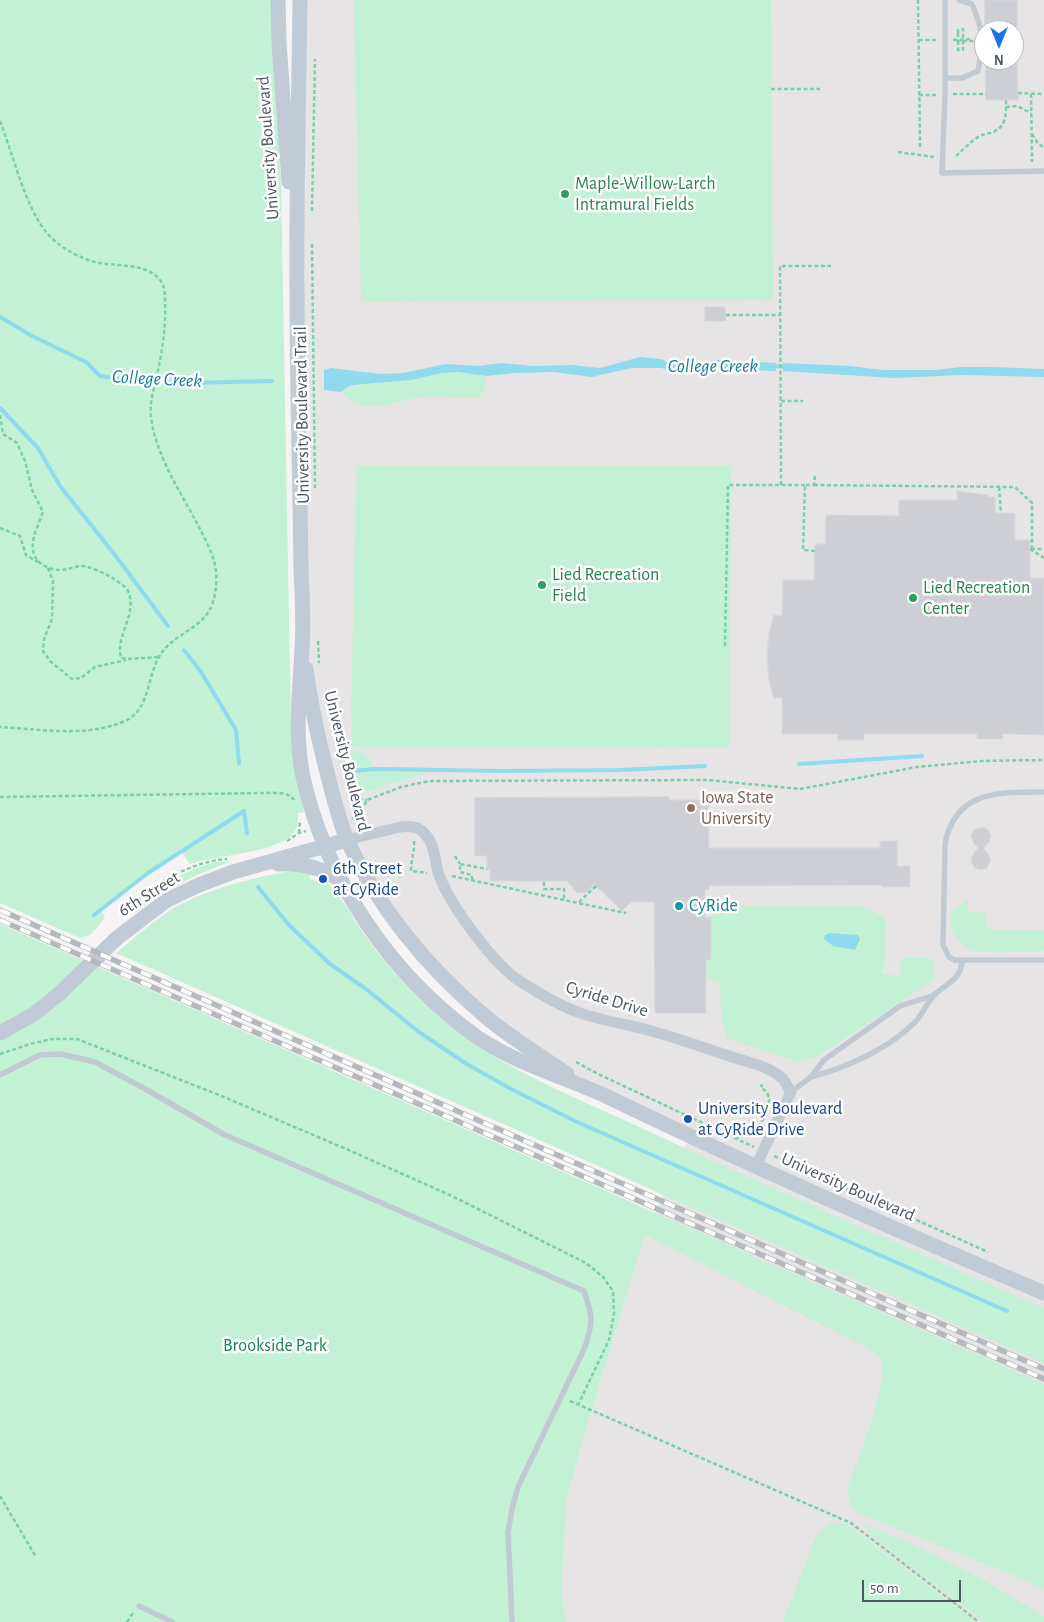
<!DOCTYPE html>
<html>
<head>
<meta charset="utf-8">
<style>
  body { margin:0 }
  #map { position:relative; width:1044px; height:1622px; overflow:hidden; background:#f5f3f3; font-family:"Alegreya Sans",sans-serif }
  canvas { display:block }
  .north { position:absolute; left:974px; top:20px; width:50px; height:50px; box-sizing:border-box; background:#fff; border:1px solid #b7bbc0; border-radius:50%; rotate:180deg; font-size:14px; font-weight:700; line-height:20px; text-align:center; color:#4a5661 }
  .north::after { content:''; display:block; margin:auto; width:18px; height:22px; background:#1a73e8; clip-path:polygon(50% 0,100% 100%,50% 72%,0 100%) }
  .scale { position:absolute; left:862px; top:1580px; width:99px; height:22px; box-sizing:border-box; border:2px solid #4a5661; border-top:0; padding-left:6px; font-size:15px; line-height:18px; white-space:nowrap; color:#4a5661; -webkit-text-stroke:4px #fff; paint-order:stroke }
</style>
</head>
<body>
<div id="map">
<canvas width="1044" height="1622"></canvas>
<div class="north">N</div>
<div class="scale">50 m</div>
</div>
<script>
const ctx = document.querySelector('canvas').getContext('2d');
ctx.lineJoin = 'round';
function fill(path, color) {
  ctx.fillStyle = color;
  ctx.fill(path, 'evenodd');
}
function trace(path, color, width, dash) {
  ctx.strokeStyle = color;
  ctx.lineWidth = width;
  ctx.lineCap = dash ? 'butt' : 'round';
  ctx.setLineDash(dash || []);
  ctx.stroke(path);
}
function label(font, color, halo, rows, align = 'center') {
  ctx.font = font + ' "Alegreya Sans",sans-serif';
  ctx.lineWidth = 5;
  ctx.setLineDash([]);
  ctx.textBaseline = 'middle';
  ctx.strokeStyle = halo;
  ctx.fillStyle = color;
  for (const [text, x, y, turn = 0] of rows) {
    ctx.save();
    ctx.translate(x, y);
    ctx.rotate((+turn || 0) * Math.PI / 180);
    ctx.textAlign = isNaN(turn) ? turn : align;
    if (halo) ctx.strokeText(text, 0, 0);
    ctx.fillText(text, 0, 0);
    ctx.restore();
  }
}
const education = new Path2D(`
  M300,0H1044V1622H550L566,1504L583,1439L645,1235L690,1136L585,1086L459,992L357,861L307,679ZM984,30H1014V60H984Z`);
const green = new Path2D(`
  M0,0H272L281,183L291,730L293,751L304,812L298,813C298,820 298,827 294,832C280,853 215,855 190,864L181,851L146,873L100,908L105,918L90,935L80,938L0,903Z
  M354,0H771L773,300L361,301Z
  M458,372L473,373L485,378C487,386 484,390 479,397C473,397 466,399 459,398C450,398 441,396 432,396C407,396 359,421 343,392H341L346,388L353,385L411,380L442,373Z
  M357,466H731L729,748L352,747L351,704Z
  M338,748L363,754L370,759L373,767H423L428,769L427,772C416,777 406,779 394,783C385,785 374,792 364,791C346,789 339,763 338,748Z
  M216,862H230C195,874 164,890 135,913L133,911C154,887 185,870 216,862Z
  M293,871L312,872L309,878L319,883L323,878C339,893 349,912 361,930C385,965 413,995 445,1022C503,1070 580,1099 648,1131C779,1192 912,1250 1044,1308V1363L116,953C135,938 153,921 174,908C205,890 257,876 293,871Z
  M968,900V912L985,913L987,928L990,929L1044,931V951C1026,951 985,955 971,949C962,946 953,936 951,927C947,913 957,907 968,900Z
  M851,905C863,907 878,910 885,921V959L882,974L900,976L901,960L905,958H930L934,962V977L932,981L815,1058L796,1061L737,1042L727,1037L721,1015L720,981L706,980V960H711V917L720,909L728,906Z
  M0,924L1044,1384V1589C982,1561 919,1538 856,1512L849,1501L847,1490C856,1464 889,1385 881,1360C880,1357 875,1354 873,1351L645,1235L583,1439L566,1504L561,1593L566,1622H0Z
  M830,1523L845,1524L858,1533L975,1622H783L814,1541L822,1528Z
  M863,1524C926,1547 986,1581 1044,1616V1622H985L889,1549L869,1532Z`);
const water = new Path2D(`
  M640,357L660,359L675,365H684L717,360L776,363V371L721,369L682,373L661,368H631L592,377L553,372L515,373L487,376L458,372L442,373L411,380L353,385L346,388L341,392L324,390V370L331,368L381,374L403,373L446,364L479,366L501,363L533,366L572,365L600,368Z
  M783,363L850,366L882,370H935L961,367H991L1044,369V377L961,375L894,378L783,371Z
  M830,933L858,935L860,939L855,950L833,946L824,939L825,935Z`);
const stream = new Path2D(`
  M0,317L32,336L86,362L100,376L144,382L187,383L272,381
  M772,366L787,367
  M0,408L38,448L60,486L115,555L168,626
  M184,650L201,672L236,730L239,763
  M799,764L922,756
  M349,771L376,769L502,771L621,770L705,766
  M258,887L288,924L330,964L366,989L419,1032L465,1063L511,1089L577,1122L1007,1311
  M94,915L148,873L244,811L247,833`);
const building = new Path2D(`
  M985,0H1017V30H985Z
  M986,60H1017L1018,100H986Z
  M705,307H725L726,321H705Z
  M957,491L988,495V497H995V513H1015V540H1030V578H1044V735L1003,734V739H977V734H864V740H838V734H782V698H774L769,681L767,656L769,633L774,615L782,616L783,580H814L815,544H825L826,515L899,516V500H957Z
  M669,797V800H708L709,848H880V841H897V866H910V887H882V885L709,886V890H705V918L711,917V960H706V1013H655L654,902H631L622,911L594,884L587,892L577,893L567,881H490V869H487V856H475V798Z
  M983,827L988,830L991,836L989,842L984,848L991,859L987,868L981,870L975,868L971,862L972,856L978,848L973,842L971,835L974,830Z`);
const path = new Path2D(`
  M918,0L920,147
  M958,33V30L963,29V50H958V41
  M919,40H937
  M953,40L972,39
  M771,89H820
  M1018,93L1044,94
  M953,94H986
  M1031,94L1032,162
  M919,95H936
  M1006,107L1017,106L1031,113
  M0,121C13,154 25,207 47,233C59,247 77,257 95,262C114,267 146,262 160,280C165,286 165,294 165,301C166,325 163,347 158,370C155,385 149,402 151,417C156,456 180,491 198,525C204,537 212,551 215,565C218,579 216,599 209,611C198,629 175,635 163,651C146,672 152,709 125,721C85,738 41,729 0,727
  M1032,134L1037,142L1044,148
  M898,152L934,157
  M956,156C964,149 971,141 980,136C985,133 991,134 995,131C1007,126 1006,111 1006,100
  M312,211L315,59
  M312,244L315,488
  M726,315H780
  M781,401H803
  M0,415L3,434L17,443L25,461L32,490L43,512C38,527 25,548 39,562C45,567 52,570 60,570C68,570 75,566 82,566C89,566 109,575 114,579C118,582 126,586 128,591C138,615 115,635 121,658L128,659L159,657
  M781,485L780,266H831
  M814,485L1015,487L1032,503V549
  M999,487L1001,513
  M0,528L20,536L26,555L38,562
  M1030,549L1044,558
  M1031,549H1044
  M815,551L803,550L805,485H814L815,476
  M48,568L53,581L52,619L44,639L43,651L50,661L72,679L81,678L95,667L126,660
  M318,641L319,663
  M725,646L728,485H805
  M347,793L360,799L367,800
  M0,797L263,793C273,793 288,791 294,800
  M352,819L359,815L367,800L401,787L429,781L708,780L800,789L917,767L982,761L1044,760
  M299,833L300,820
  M287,841L299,833L306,831
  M414,841C415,851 411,859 411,871L427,873
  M455,856L460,864
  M452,876L578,903
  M472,880V875L460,872V864L487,869
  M544,882V889H564V900
  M596,886L578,903L626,913
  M124,914C146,887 191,861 227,859
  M0,1054L30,1044L52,1039H77L219,1095L344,1148L452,1196L586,1263L603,1277L613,1291L614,1314L609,1340L578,1405
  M576,1062L598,1074L754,1147
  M735,1138C741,1137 746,1136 750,1133C763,1126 779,1096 761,1088L762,1084
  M774,1156L988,1252
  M570,1401L851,1523L979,1622
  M0,1496L36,1557
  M127,1622L133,1613`);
const lane = new Path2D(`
  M945,0V95L942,173L1044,171
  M945,78H962L978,71C983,42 984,31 972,4L959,0
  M1044,792C1000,792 955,790 945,844L943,945L949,957L955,960H1044
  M0,1075L40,1055L61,1054L95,1062L149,1091L223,1134L584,1291C593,1316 593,1323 585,1347L518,1487L512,1509L508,1532L512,1622
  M811,1077C845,1068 886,1050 912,1025C922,1017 926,1003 935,994C947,983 962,979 962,960
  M791,1092L811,1077L824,1060L900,1006L935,995
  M139,1606L172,1622`);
const street = new Path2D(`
  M347,840L400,827C409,826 418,826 424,833C436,845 434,860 439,875C450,905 494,965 521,982C539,993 556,1004 575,1011C597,1020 621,1023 644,1029C675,1037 705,1048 735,1058C751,1063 771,1067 783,1079C786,1083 788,1088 791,1092L756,1166`);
const secondary = new Path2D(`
  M278,0L279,43L289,182
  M300,0C299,98 296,196 297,294C297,386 300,478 301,570C302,596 304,622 302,648C300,692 294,734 303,777C326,880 391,976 477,1037C518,1065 566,1077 610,1098C753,1167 898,1231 1044,1293
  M306,669C311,708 320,746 330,784C335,803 340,824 348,842C380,911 428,968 486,1017C511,1038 540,1055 567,1074
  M278,864C301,863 322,867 341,881
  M0,1033L34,1014L59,994L117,938L167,900L199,885L233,872L347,840`);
const rail = new Path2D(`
  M0,910L1044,1369
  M0,920L1044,1379`);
const pathBridge = new Path2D(`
  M958,33V41H984`);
const markers = [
  [565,194,5,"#2e9e5b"],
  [542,585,5,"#2e9e5b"],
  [913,598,5,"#2e9e5b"],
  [691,808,5,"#8d6e63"],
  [323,879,5,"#1a4fb4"],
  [679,906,5,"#0f9aa8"],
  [688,1119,5,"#1a4fb4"]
];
const streetNames = [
  ["University Boulevard",268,148,-94],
  ["University Boulevard Trail",302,415,-91],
  ["University Boulevard",347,761,76],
  ["6th Street",149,894,-32],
  ["Cyride Drive",607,999,17],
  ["University Boulevard",848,1187,24]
];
const leisureNames = [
  ["Maple-Willow-Larch",575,184],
  ["Intramural Fields",575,205],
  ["Lied Recreation",552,575],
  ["Field",552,596],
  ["Lied Recreation",923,588],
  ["Center",923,609]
];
const educationNames = [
  ["Iowa State",701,798],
  ["University",701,819]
];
const transitNames = [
  ["6th Street",333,869],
  ["at CyRide",333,890],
  ["University Boulevard",698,1109],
  ["at CyRide Drive",698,1130]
];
const cultureNames = [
  ["CyRide",689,906]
];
const parkNames = [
  ["Brookside Park",275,1346]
];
const waterNames = [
  ["College Creek",713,366],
  ["College Creek",157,379,3]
];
fill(education, '#e6e4e5');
fill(green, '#c3f1d5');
fill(water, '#90daee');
trace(stream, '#90daee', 4);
fill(building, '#cdcfd5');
trace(building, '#d7d9de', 1);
trace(path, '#7ad0a6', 2.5, [4, 2.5]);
trace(lane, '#c1cad2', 5.5);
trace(street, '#c1cad2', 11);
trace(secondary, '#c1cbd6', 15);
trace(rail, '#b5b8bd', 5.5);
trace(rail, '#fff', 4, [11]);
trace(pathBridge, '#7ad0a6', 2.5, [4, 2.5]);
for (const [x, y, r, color] of markers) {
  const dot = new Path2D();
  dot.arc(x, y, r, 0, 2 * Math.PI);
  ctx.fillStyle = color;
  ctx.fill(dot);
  trace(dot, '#fff', 2);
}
label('18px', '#4a5661', '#fff', streetNames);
label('18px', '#27864d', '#fff', leisureNames, 'left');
label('18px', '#785e54', '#fff', educationNames, 'left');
label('18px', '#164399', '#fff', transitNames, 'left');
label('18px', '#0d838f', '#fff', cultureNames, 'left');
label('18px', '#17864f', '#fff', parkNames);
label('italic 19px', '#0c7c9b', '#fff', waterNames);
</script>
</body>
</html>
